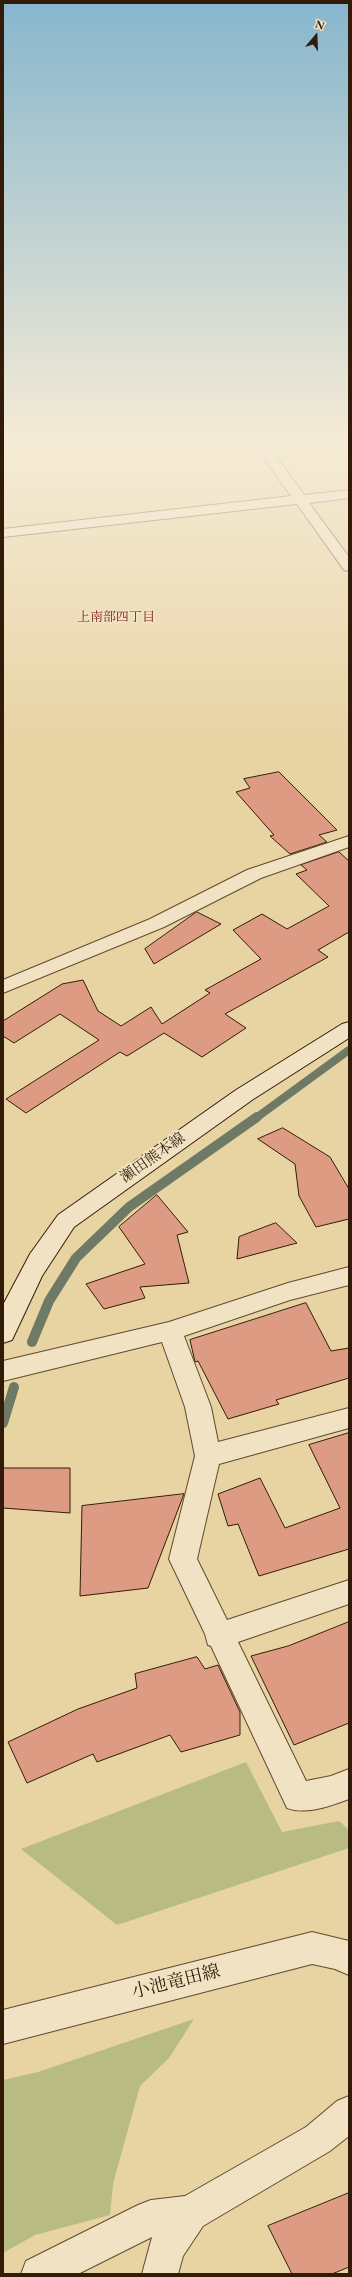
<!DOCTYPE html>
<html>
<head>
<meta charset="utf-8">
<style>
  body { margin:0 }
  #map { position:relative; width:352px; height:2277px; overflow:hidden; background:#e8d3a3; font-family:"EB Garamond",serif }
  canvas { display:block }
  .frame { position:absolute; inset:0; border:4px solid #321c09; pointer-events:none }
  .north { position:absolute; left:296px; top:16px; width:40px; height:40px; -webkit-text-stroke:3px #f0e2c3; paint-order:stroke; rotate:19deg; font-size:11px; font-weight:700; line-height:16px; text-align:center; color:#321c09 }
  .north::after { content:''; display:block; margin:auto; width:14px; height:18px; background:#321c09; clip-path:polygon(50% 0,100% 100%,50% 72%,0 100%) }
</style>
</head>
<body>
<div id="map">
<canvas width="352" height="2277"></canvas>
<div class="frame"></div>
<div class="north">N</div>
</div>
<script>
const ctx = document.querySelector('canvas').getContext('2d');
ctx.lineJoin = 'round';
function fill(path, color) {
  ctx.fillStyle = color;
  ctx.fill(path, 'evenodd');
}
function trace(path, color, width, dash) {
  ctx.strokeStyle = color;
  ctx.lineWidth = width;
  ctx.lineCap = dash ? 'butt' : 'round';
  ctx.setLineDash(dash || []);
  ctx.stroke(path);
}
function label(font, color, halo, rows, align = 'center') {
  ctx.font = font + ' "EB Garamond","Noto Serif JP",serif';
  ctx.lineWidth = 4;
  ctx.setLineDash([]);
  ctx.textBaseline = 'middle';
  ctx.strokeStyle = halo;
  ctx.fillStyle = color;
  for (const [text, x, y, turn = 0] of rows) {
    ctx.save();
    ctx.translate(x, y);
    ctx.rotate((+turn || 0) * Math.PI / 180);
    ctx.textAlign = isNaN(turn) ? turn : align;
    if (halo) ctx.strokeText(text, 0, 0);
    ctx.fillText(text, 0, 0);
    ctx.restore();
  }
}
const green = new Path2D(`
  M246,1762L282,1832L339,1821L349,1830V1848L117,1925L21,1849Z
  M194,2019L169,2058L140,2086L113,2184L110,2215L35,2235L3,2253V2080L38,2072Z`);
const streamFar1 = new Path2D(`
  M256,1118L349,1050`);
const stream = new Path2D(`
  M32,1342L49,1301L76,1258L129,1207L257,1117
  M3,1423L14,1387`);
const building = new Path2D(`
  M279,772L337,830L319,835L327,842L290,854L270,836L274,835L236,792L250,788L244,779Z
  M339,852L349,861V932L318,950L328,957L225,1014L246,1028L202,1057L164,1033L127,1056L120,1052L26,1113L6,1099L99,1040L60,1014L14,1043L3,1036V1021L62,984L83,980L98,1011L121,1026L151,1007L162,1024L210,993L205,990L261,959L233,930L262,914L287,929L329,906L296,874L307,870L301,865Z
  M197,912L221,924L154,964L145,949Z
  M283,1128L330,1157L349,1189V1219L316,1227L299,1196L295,1164L258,1139Z
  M157,1195L188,1232L177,1235L189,1283L140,1287L145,1298L104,1309L86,1284L145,1264L119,1227Z
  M276,1223L297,1243L237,1259L239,1237Z
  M306,1303L331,1351L349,1348V1378L276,1400L279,1404L228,1419L198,1361L195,1362L190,1340Z
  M349,1433V1549L259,1576L238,1524L228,1526L218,1494L260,1478L285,1528L340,1508L309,1445Z
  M3,1468H70V1513L3,1508Z
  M184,1494L148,1588L80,1596L82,1506Z
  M349,1622V1723L294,1745L251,1656L288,1646Z
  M197,1657L205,1669L218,1665L240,1712V1735L181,1752L170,1735L97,1762L93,1754L27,1783L8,1742L78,1709L137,1688L135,1674Z
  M349,2193V2267L332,2274H292L268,2226Z`);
const street = new Path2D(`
  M249,437H262L304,495L349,490V498L309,503L349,557V571L344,570L297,504L3,537V529L291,496Z
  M349,836V847L261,878L164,927L3,993V980L150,919L247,870Z
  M349,1267V1285L290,1300L184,1336L211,1407L218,1442L349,1408V1428L219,1464L197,1559L227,1620L349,1580V1604L238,1642L306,1781L331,1776L349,1769V1799C330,1806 307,1815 287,1808L211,1646L208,1645L205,1634L169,1559L195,1456L185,1407L162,1342L3,1381V1361L169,1322L288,1283Z
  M312,1932L349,1941V1975L335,1969L312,1964L3,2044V2010Z
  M349,2096V2136L330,2151L203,2226L183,2256L178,2274H142L152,2237L78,2274H21L26,2261L138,2205L151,2200L185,2196L306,2127L337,2101Z`);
const secondary = new Path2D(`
  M349,1022V1038L252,1100L74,1227L42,1276L12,1340L3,1343V1305L30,1254L58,1215L236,1090L342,1024Z`);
const farNeighbourhoodnames = [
  ["上南部四丁目",116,617]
];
const streetNames = [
  ["瀬田熊本線",153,1158,-35]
];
const nearStreetnames = [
  ["小池竜田線",176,1982,-14]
];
fill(green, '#b8bc84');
trace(streamFar1, '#6f7a66', 8);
trace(stream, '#6f7a66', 10);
fill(building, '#de9b84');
trace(building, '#321c09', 1);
trace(street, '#604a30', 2);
trace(secondary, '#321c09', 2);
fill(street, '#f0e2c3');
fill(secondary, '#f0e2c3');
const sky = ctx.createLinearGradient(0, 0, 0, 756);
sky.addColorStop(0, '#87b6cd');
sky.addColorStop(0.58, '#f5ebd6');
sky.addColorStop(1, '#f5ebd600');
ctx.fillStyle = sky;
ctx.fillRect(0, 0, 352, 756);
label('13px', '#7a1f14', '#f0e2c3', farNeighbourhoodnames);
label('15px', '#321c09', '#f0e2c3', streetNames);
label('18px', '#321c09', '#f0e2c3', nearStreetnames);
</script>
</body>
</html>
